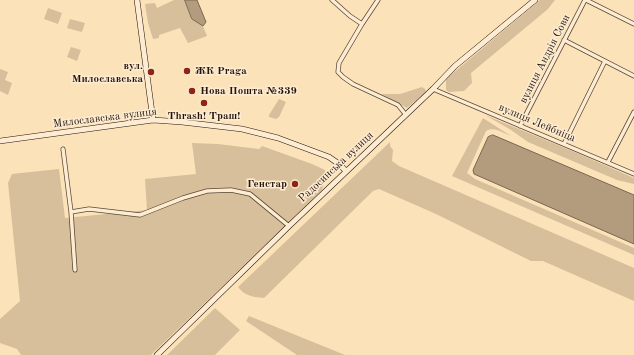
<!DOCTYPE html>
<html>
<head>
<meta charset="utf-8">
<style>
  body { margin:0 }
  canvas { display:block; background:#fce2b9 }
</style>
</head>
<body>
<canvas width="634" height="355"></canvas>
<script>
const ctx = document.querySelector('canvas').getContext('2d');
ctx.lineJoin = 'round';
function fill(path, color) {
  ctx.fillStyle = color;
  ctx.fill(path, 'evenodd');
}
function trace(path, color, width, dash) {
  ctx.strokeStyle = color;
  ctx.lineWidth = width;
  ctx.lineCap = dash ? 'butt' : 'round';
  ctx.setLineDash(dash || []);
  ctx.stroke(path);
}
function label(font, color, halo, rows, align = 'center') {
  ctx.font = font + ' "Old Standard TT",serif';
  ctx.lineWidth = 3;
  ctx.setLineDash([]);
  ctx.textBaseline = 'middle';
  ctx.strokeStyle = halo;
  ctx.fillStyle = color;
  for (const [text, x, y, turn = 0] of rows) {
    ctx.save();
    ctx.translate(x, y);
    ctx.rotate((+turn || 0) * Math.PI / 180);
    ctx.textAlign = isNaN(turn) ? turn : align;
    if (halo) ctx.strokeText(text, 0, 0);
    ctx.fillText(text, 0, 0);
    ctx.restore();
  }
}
const green = new Path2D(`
  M174,0H185L192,19L203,26L207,36L188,43L180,28L159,35V38L153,39L148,23L145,4L155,3L157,8Z
  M540,0H555L548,9L471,73L472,83L464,91L449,92L446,90V79Z
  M48,8L62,13L58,24L44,19Z
  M70,19L85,23L82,32L67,28Z
  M71,47L81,50L77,61L67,57Z
  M0,69L8,72L5,80L12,83L8,95L0,91Z
  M422,87L425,89L426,92L407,108L381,94H400Z
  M279,99L286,102L279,117L276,119L269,117V115Z
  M485,115L577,153L634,178V184L617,180L528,142L511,130Z
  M483,118L511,136C503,133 494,126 486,131L467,173L475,179L634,248V255L452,176Z
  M390,142V146L393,150L392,161L399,166L634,268V301L543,261H531L436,214L379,189L373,191L264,298C253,297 245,296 238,287Z
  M192,143L218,144L259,149L262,146L312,164L325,170V178L322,190L151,355H21L17,349L0,343V319L20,301L8,183L12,174L59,169L65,218L147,210L145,179L196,174Z
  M215,308L240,330L215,355H167Z
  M249,316L345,355H297L246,321Z`);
const water = new Path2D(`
  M185,0H197L206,22L203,26L192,19Z
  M493,135L634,195V244L474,174L473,170L488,137Z`);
const street = new Path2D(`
  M332,0L350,16L362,24
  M378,0L362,24L339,63L338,72L343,77L353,84L398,105L406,115
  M586,0L634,24
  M564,40L634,76
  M433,89L634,174
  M520,126L585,0
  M564,144L605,61
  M63,149L71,212L75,270
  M608,162L634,112
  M71,212L89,209L140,215L183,198L207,191L231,190L250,194L289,226`);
const secondary = new Path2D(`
  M137,0L153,120
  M0,141L153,120L182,122L242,129L278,138L329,157L339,164L346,171
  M157,355L289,226L433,89L455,66L535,0`);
const markers = [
  [187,71,4,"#8f2418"],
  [151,72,4,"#8f2418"],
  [192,91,4,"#8f2418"],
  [204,103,4,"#8f2418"],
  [295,184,4,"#8f2418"]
];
const streetNames = [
  ["вулиця Андрія Сови",545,59,-63],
  ["Милославська вулиця",105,118,-7],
  ["вулиця Лейбніца",537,123,23],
  ["Радосинська вулиця",336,167,-43]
];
const poiNames = [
  ["вул.",143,66],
  ["Милославська",143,79],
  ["ЖК Praga",195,71,"left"],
  ["Нова Пошта №339",200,91,"left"],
  ["Thrash! Траш!",204,116,"center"],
  ["Генстар",287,184]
];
fill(green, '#d7bf9b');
fill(water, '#b39c7e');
trace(water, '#7a6650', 1);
trace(street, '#5a4836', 5);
trace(secondary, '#24140a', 6);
trace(street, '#fdecd2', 3.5);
trace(secondary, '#fdecd2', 5);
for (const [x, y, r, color] of markers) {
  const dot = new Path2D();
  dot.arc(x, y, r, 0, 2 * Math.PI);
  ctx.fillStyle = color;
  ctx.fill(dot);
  trace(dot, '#fdecd2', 1.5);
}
label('11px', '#24140a', '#fdecd2', streetNames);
label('bold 11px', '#24140a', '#fdecd2', poiNames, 'right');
</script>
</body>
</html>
